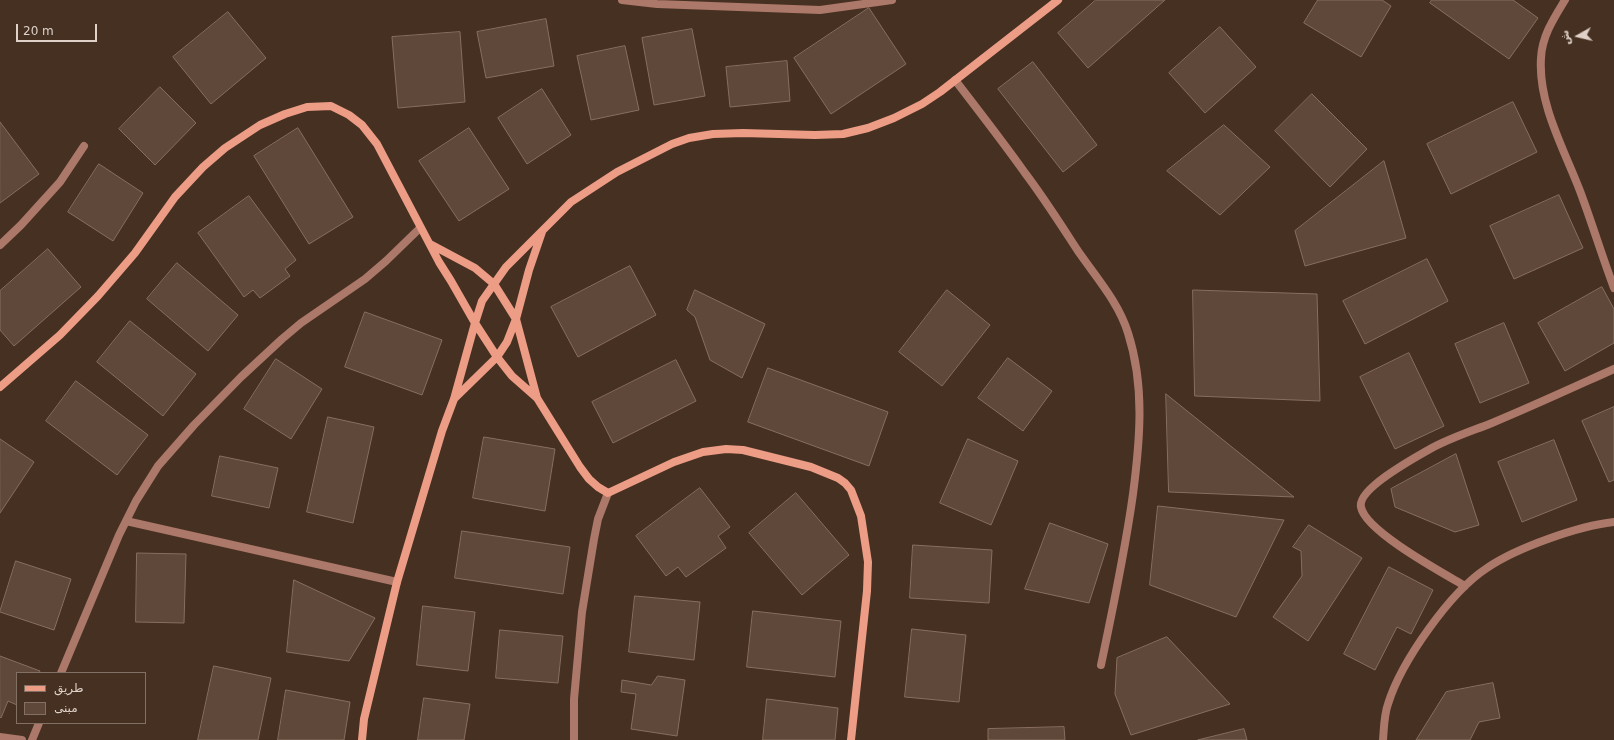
<!DOCTYPE html>
<html>
<head>
<meta charset="utf-8">
<style>
  body { margin:0 }
  #map { position:relative; width:1614px; height:740px; overflow:hidden; background:#463022; font-family:"DejaVu Sans",Cairo,sans-serif }
  canvas { display:block }
  .legend { position:absolute; left:16px; top:672px; width:130px; height:52px; box-sizing:border-box; background:#463022; border:1px solid #837064; margin:0; padding:5px 7px; list-style:none; font-size:12px; color:#dfd1c8 }
  .legend li { display:flex; align-items:center; gap:8px; height:20px }
  .legend b { width:20px; border:1px solid #837064 }
  .north { position:absolute; left:1558px; top:16px; width:40px; height:40px; -webkit-text-stroke:3px #463022; paint-order:stroke; rotate:262deg; font-size:11px; font-weight:700; line-height:16px; text-align:center; color:#dfd1c8 }
  .north::after { content:''; display:block; margin:auto; width:14px; height:18px; background:#dfd1c8; clip-path:polygon(50% 0,100% 100%,50% 72%,0 100%) }
  .scale { position:absolute; left:16px; top:24px; width:81px; height:18px; box-sizing:border-box; border:2px solid #dfd1c8; border-top:0; padding-left:5px; font-size:12px; line-height:14px; white-space:nowrap; color:#dfd1c8; -webkit-text-stroke:3px #463022; paint-order:stroke }
</style>
</head>
<body>
<div id="map">
<canvas width="1614" height="740"></canvas>
<ul class="legend">
<li><b style="height:5px;background:#ed9c85"></b>طريق</li>
<li><b style="height:11px;background:#5f4839"></b>مبنى</li>
</ul>
<div class="north">ش</div>
<div class="scale">20 m</div>
</div>
<script>
const ctx = document.querySelector('canvas').getContext('2d');
ctx.lineJoin = 'round';
function fill(path, color) {
  ctx.fillStyle = color;
  ctx.fill(path, 'evenodd');
}
function trace(path, color, width, dash) {
  ctx.strokeStyle = color;
  ctx.lineWidth = width;
  ctx.lineCap = dash ? 'butt' : 'round';
  ctx.setLineDash(dash || []);
  ctx.stroke(path);
}
const building = new Path2D(`
  M1096,0H1165L1088,68L1058,33Z
  M1318,0H1382L1391,6L1361,57L1304,23Z
  M1432,0H1513L1538,18L1509,59L1430,3Z
  M869,8L906,64L831,114L794,58Z
  M228,12L266,58L211,104L173,57Z
  M546,19L554,66L486,78L477,32Z
  M1220,27L1256,67L1205,113L1169,73Z
  M692,29L705,96L654,105L642,38Z
  M460,32L465,102L398,108L392,37Z
  M625,46L639,110L591,120L577,56Z
  M787,61L790,101L730,107L726,67Z
  M1033,62L1097,145L1063,172L998,89Z
  M160,87L196,123L155,165L119,129Z
  M542,89L571,135L527,164L498,118Z
  M1312,94L1367,149L1330,187L1275,131Z
  M1513,102L1537,152L1451,194L1427,144Z
  M0,122L39,174L0,203Z
  M1224,125L1270,167L1220,215L1167,171Z
  M298,128L353,217L309,244L254,156Z
  M469,128L509,189L459,221L419,161Z
  M1384,161L1406,238L1305,266L1295,231Z
  M99,164L143,193L113,241L68,212Z
  M1559,195L1583,248L1514,279L1490,226Z
  M249,196L296,260L285,269L290,276L260,298L253,290L244,297L198,233Z
  M48,249L81,287L14,346L0,330V291Z
  M1427,259L1448,301L1365,344L1343,301Z
  M177,263L238,315L208,351L147,299Z
  M630,266L656,315L578,357L551,307Z
  M1602,287L1614,309V343L1565,371L1538,323Z
  M695,290L765,324L742,378L710,360L695,317L687,310Z
  M947,290L990,325L942,386L899,352Z
  M1193,290L1317,294L1320,401L1195,396Z
  M365,312L442,340L422,395L345,367Z
  M130,321L196,374L163,416L97,362Z
  M1504,323L1529,383L1480,403L1455,344Z
  M1409,353L1444,426L1395,449L1360,377Z
  M1008,358L1052,391L1023,431L978,398Z
  M276,359L322,389L291,439L244,409Z
  M676,360L696,401L613,443L592,402Z
  M768,368L888,412L869,466L748,422Z
  M76,381L148,435L117,475L46,421Z
  M1166,394L1294,497L1169,492Z
  M1614,407V480L1609,482L1582,421Z
  M328,417L374,427L353,523L307,512Z
  M484,437L555,449L545,511L473,498Z
  M0,439L34,462L0,513Z
  M968,439L1018,461L991,525L940,503Z
  M1554,440L1577,500L1522,522L1498,462Z
  M1456,454L1479,525L1455,532L1395,507L1391,489Z
  M220,456L278,468L269,508L212,496Z
  M700,488L730,527L718,536L726,548L686,577L678,567L666,576L636,536Z
  M796,493L849,555L802,595L749,533Z
  M1158,506L1284,520L1236,617L1150,585Z
  M1050,523L1108,544L1089,603L1025,589Z
  M1309,525L1362,558L1308,641L1273,617L1302,576L1301,551L1293,547Z
  M462,531L570,547L563,594L455,578Z
  M913,545L992,550L989,603L910,598Z
  M137,553L186,554L184,623L136,622Z
  M16,561L71,579L54,630L0,612Z
  M1389,567L1433,590L1411,634L1397,627L1375,670L1344,654Z
  M294,580L375,618L349,661L287,652Z
  M635,596L700,602L694,660L629,652Z
  M423,606L475,612L468,671L417,665Z
  M753,611L841,621L835,677L747,667Z
  M912,629L966,635L959,702L905,697Z
  M500,630L563,636L558,683L496,678Z
  M1167,637L1230,704L1131,735L1115,694L1117,658Z
  M0,656L40,671L39,673H17V705L8,701L1,718L0,717Z
  M214,666L271,678L258,740H198Z
  M658,676L685,680L677,736L631,729L636,694L621,692L622,680L651,685Z
  M1493,683L1500,718L1479,722L1470,740H1416L1446,692Z
  M286,690L350,702L344,740H278Z
  M424,698L470,704L464,740H418Z
  M767,699L838,708L835,740H763Z
  M1064,727L1065,740H988V729Z
  M1244,729L1247,740H1198Z`);
const street = new Path2D(`
  M622,0L657,4L820,10L892,0
  M1565,0C1554,18 1542,36 1541,58C1538,104 1564,149 1580,191C1592,223 1602,256 1614,288
  M955,80C979,111 1003,142 1025,173C1044,198 1061,225 1078,251C1096,277 1119,303 1128,333C1145,386 1140,440 1133,494C1125,552 1113,608 1101,665
  M0,245L21,225L60,182L84,146
  M126,521L397,582
  M1465,586C1443,573 1365,531 1361,507C1357,489 1416,457 1430,449C1450,438 1472,431 1492,423C1533,406 1574,387 1614,369
  M61,673L119,535L136,501L158,466L194,425L241,377L282,339L301,323L365,279L386,261L420,228
  M0,737L22,740
  M32,740L39,723
  M574,740V699L582,612L594,539L598,519L608,493
  M1383,740C1384,728 1384,715 1388,704C1401,662 1450,592 1487,568C1516,548 1578,526 1614,522`);
const secondary = new Path2D(`
  M430,244L475,268L494,284L516,319L537,398L580,467L589,479L598,487L608,493L674,462L703,452L726,449L743,450L811,467L838,478L845,483L851,490L861,516L868,562L867,591L851,740
  M0,387L60,335L98,296L135,253L175,197L203,167L225,148L260,125L285,114L307,107L331,106L349,115L362,125L377,144L439,262L451,281L475,323L497,357L512,376L537,398
  M455,398L497,357L507,342L516,319L529,270L542,232
  M362,740L364,719L397,582L442,431L454,399L475,323L482,301L506,267L571,202L617,172L672,144L689,138L713,134L743,133L815,135L843,134L868,128L894,118L922,104L940,92L1058,0`);
fill(building, '#5f4839');
trace(building, '#876e5f', 1);
trace(street, '#ab7869', 8);
trace(secondary, '#ed9c85', 8);
</script>
</body>
</html>
